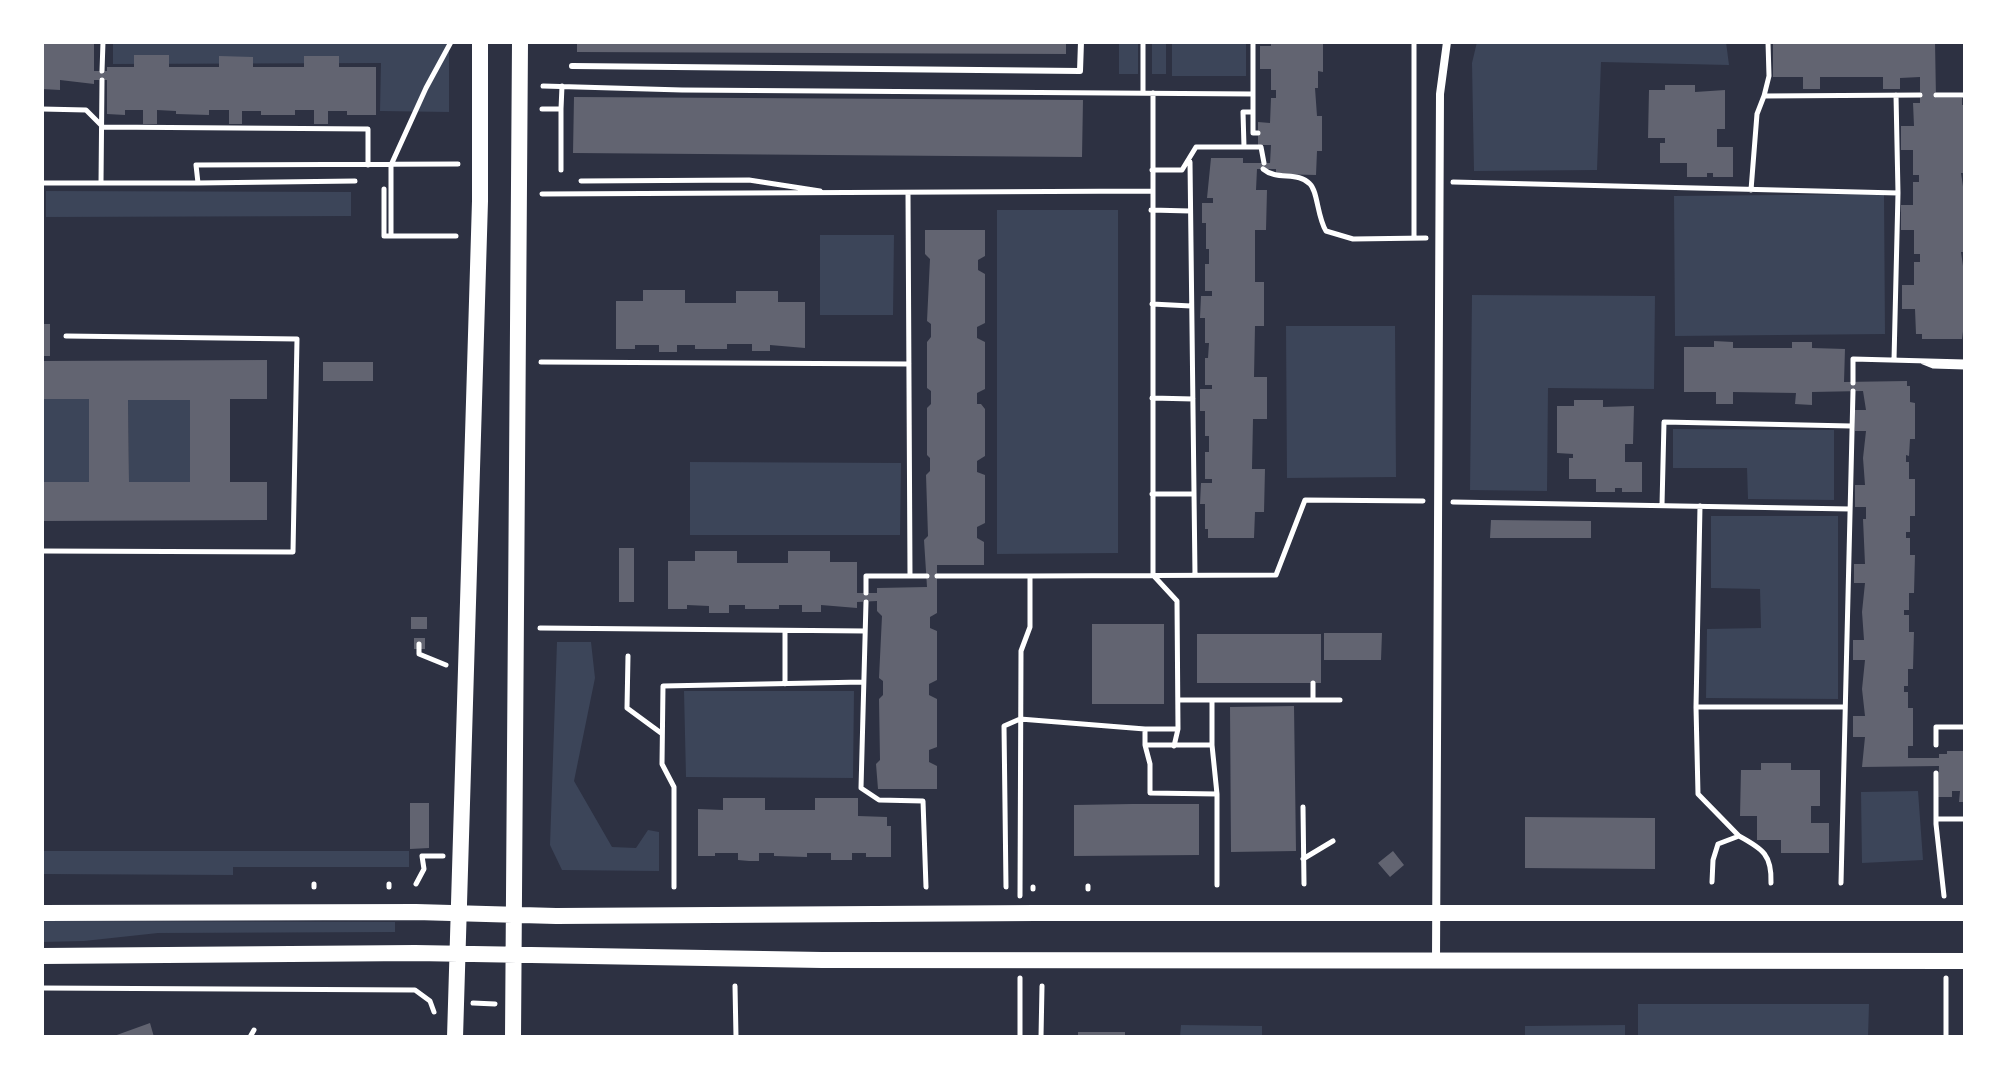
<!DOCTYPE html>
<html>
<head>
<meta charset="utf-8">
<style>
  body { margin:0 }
  #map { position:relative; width:2007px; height:1079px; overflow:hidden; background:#2d3142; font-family:"PT Sans Narrow",sans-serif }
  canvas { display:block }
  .frame { position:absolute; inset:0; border:44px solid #fff; pointer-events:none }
</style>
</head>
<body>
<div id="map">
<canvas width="2007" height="1079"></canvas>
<div class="frame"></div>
</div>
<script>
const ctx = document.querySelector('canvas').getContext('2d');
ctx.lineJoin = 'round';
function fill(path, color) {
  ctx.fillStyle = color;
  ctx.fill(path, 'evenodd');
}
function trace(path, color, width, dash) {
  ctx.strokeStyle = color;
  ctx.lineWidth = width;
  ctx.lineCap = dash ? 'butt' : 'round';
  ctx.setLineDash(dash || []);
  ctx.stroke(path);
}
const green = new Path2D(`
  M113,42H449V112L380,111L381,63L113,64Z
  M1119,42H1138V74H1119Z
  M1152,42H1166V74H1152Z
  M1172,42H1246V76H1172Z
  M1477,42H1726L1729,65L1601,62L1597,170L1474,171L1472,63Z
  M46,191L351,192V216L46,217Z
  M1884,194L1885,334L1675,336L1674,196Z
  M997,210H1118V553L997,554Z
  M820,235H894L893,315H820Z
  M1472,295L1655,296L1654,389L1548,388L1547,491L1470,490Z
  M1286,326H1395L1396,477L1287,478Z
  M42,399H89V482H42Z
  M128,400H190V482H129Z
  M1673,429L1834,430V500L1748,499L1747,468H1673Z
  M690,462L901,463L900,535H690Z
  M1711,516H1838V699L1706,698L1707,629L1761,628L1760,589L1711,588Z
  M557,642H591L595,678L574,781L612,847L636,848L648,830L659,832V871L562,870L550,845Z
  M684,691H854L853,778L686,777Z
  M1918,791L1923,860L1862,863L1861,792Z
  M42,851H409V867H233V875L42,874Z
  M42,921L395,922V932L158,933L84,941L42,942Z
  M1638,1004H1869L1868,1037H1638Z
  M1181,1025L1262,1026V1037H1180Z
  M1625,1025V1037H1525V1026Z`);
const building = new Path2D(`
  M42,42H94V71H107V67H134V55H169V67H219V56L253,57V67H304V56H339V67H376V115H347V111H328V124H314V110H295V115H261V111H242V124H229V110H209V115L176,114V111L157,110V124H143V110H125V115L107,114V80H94V84L60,80V90L42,89Z
  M577,42H1066V54L577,52Z
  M1271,42H1323V72L1318,71V88H1315L1317,116H1322V151H1317L1316,175L1276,174V169H1257L1256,190H1267L1266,230H1255V282H1264V326H1255L1254,377H1267V419H1253L1252,469H1265L1264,512H1255L1254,538H1208V529H1205V504H1200L1201,483H1212V479H1205V452H1209V436H1205V411H1200V389H1212V385H1205V358H1208L1209,343H1205V318H1200L1201,296H1212V291H1205V264H1209V249H1206V223H1202V203H1213V198H1207L1211,158H1243V163H1270L1271,145H1258V122L1270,123L1271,98H1276V90H1271V69H1260V46H1271Z
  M1773,42H1935L1936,98H1962V105H1965L1964,173H1961L1965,200L1964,252H1961L1965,280V316L1962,339H1922V334H1916L1915,309H1902V285H1914V262H1920V254H1914V230H1901V205H1913V182H1919V175H1913V150H1901V126H1914L1913,103H1920V77L1900,78V89H1883V77H1820V89H1803V77H1773Z
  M1665,85H1695V92L1725,90V129H1717V147H1733V177H1713V173H1707V177H1687V163H1660V143H1665V138H1648L1649,90H1665Z
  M574,97L1083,100L1082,157L573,153Z
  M925,230H985V256L978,260V270L985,274V323L977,327V338L985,342V389L977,393V404H981L985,409V456L977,461V472L985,475V523L977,527V538L984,542V565H937V613L930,617V628L937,631V680L929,684V695L937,699V747L929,750V762L937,766V789H878L876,764L880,760L879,699L883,695V681L879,678L882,616L877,611V601L857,602V608L821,605V612H802V605H779V609H745V605H729V613H709V606L687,605V609H668V561H695V551H737V563H788V551H830V562H857V593H877V588L927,587L924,540L928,536L926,475L930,471V458L927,455V408L931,404V391L927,388V342L931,337V324L927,321L930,259L925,254Z
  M643,290H685V303H736V291H778V302H805V348L770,345V351H752V344H727V349H695V345H677V352H659V345H635V349H616V301H643Z
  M42,324H50V356H42Z
  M1714,341L1733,342V348H1792V342H1812V348L1845,349L1844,382L1907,381V386H1910V402L1915,403V439H1910L1909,456L1906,455V462H1909V479H1915V516H1910V532H1906V538H1910V555H1915L1914,593H1909V610H1904V615H1909V632H1914L1913,669H1908V686H1904V692H1908V708H1913V746H1908V758H1939V754H1947V751H1965V802H1959L1960,791H1952V797H1938L1939,766L1862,767L1865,737H1853V716H1865L1862,689L1865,660H1853V640H1864L1862,612L1865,583H1854V564H1865L1863,519H1866V507H1855V485H1865L1863,458L1866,431H1855V410H1866L1863,391L1812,392V405L1795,404L1796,393L1733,392V404H1716V392H1684V347H1714Z
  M267,360V399H230V482H267V520L42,521V482H89V399H42V361ZM128,400H190V482H129Z
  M323,362H373V381H323Z
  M1574,400H1603V407L1634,406L1633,444H1625V462H1642V492H1622V488H1615V492H1596V479H1569V458H1573V454L1557,453V406H1574Z
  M1491,520L1591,521V538H1490Z
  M619,548H634V602H619Z
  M411,617H427V629H411Z
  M1092,624H1164V704H1092Z
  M1324,633H1382L1381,660H1324Z
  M1197,634H1321V683H1197Z
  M414,638H425V649H414Z
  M1294,706L1296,851L1231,852L1230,707Z
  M1761,763H1791V770H1820V806H1811V823H1829V853H1781V840H1757V816H1740L1741,770H1761Z
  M723,798H765V810H815V798H858V816L887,817V826H891V857H866V853H852V860H831V853H807V857L774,856V853H759V861H749L738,860V853H715V856H698V809L723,810Z
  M410,803H429V848L410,849Z
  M1132,804H1199V855L1074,856V805Z
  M1525,817L1655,818V869L1525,868Z
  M1393,851L1404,865L1390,877L1378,863Z
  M150,1023L154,1037H114V1036Z
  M1078,1032H1125V1037H1078Z`);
const path = new Path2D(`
  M451,42L426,88L391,165V236H456
  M1143,42V93
  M1253,42V133H1258
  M102,71L103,42
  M543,86L682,90L1253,94
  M1153,93V575L1177,601L1178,729L1174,746
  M1896,95L1898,193
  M1936,95H1965
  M1764,96L1769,76L1768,42
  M42,109L86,110L103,127L368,129V165
  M542,109H561V170
  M561,109L562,86
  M1244,147L1243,112H1253
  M1190,162L1195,575
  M1263,169C1277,181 1298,171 1310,184C1318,192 1317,216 1326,231L1353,239L1426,238
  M1152,170H1182L1196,147H1261L1264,163
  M581,181L749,180L820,191
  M1453,182L1898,193L1894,360
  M42,183H198L196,165L458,164
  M101,183L102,80
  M198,183L355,181
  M384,189V236H391
  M1751,190L1757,114L1764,96L1920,95
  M542,194L1151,191
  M1151,210L1190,211
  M1414,238V42
  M1152,304L1191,306
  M541,362L909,364
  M1923,362L1933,366L1965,367
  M1853,383V359L1965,362
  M1152,398L1193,399
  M1152,494H1194
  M1453,502L1850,509
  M1662,505L1664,422L1851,426
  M1700,506L1696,707L1698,794L1739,836L1718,844L1713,860L1712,882
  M42,551L293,552L297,339L66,336
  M910,576H927
  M937,576H1030
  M866,593V576H910L908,193
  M866,602L861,788L879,800L923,801L926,887
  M540,628L865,631
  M785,631V684
  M419,644V654L446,665
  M628,656L627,708L661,733
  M1313,683V700
  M1178,700H1340
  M1212,700V745
  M1696,707H1845
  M1145,729H1178
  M1936,745V727H1965
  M1936,773V824L1944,896
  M1217,794V885
  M1303,807L1304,884
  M1936,819H1965
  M1739,836C1763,849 1772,855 1771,883
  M1303,859L1333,841
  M1841,883L1853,391
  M314,884V887
  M389,884V887
  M416,884L424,869L422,856H443
  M1088,886V889
  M674,887V787L662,764L663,686L863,682
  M1006,887L1004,726L1020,719L1145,729V745H1212L1217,794L1150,793V764L1145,745
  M1033,887V889
  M1020,896L1021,651L1030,627V576L1276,575L1305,500L1423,501
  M1020,978V1037
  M1946,978V1037
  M735,986L736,1037
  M42,988L415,990L430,1001L434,1012
  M473,1003L495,1004
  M250,1037L254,1030
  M1041,1037L1042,986`);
const service = new Path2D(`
  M572,66L1080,71L1081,42`);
const minor = new Path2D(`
  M1436,959L1440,94L1447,42`);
const secondary = new Path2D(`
  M42,913L416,912L556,916L1035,913H1965
  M42,956L415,953L822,960L1965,961
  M455,1037L480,201V42
  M513,1037L520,42`);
fill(green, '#3c4559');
fill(building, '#626471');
trace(path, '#fff', 5);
trace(service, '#fff', 6);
trace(minor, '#fff', 8);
trace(secondary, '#fff', 16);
</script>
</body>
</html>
